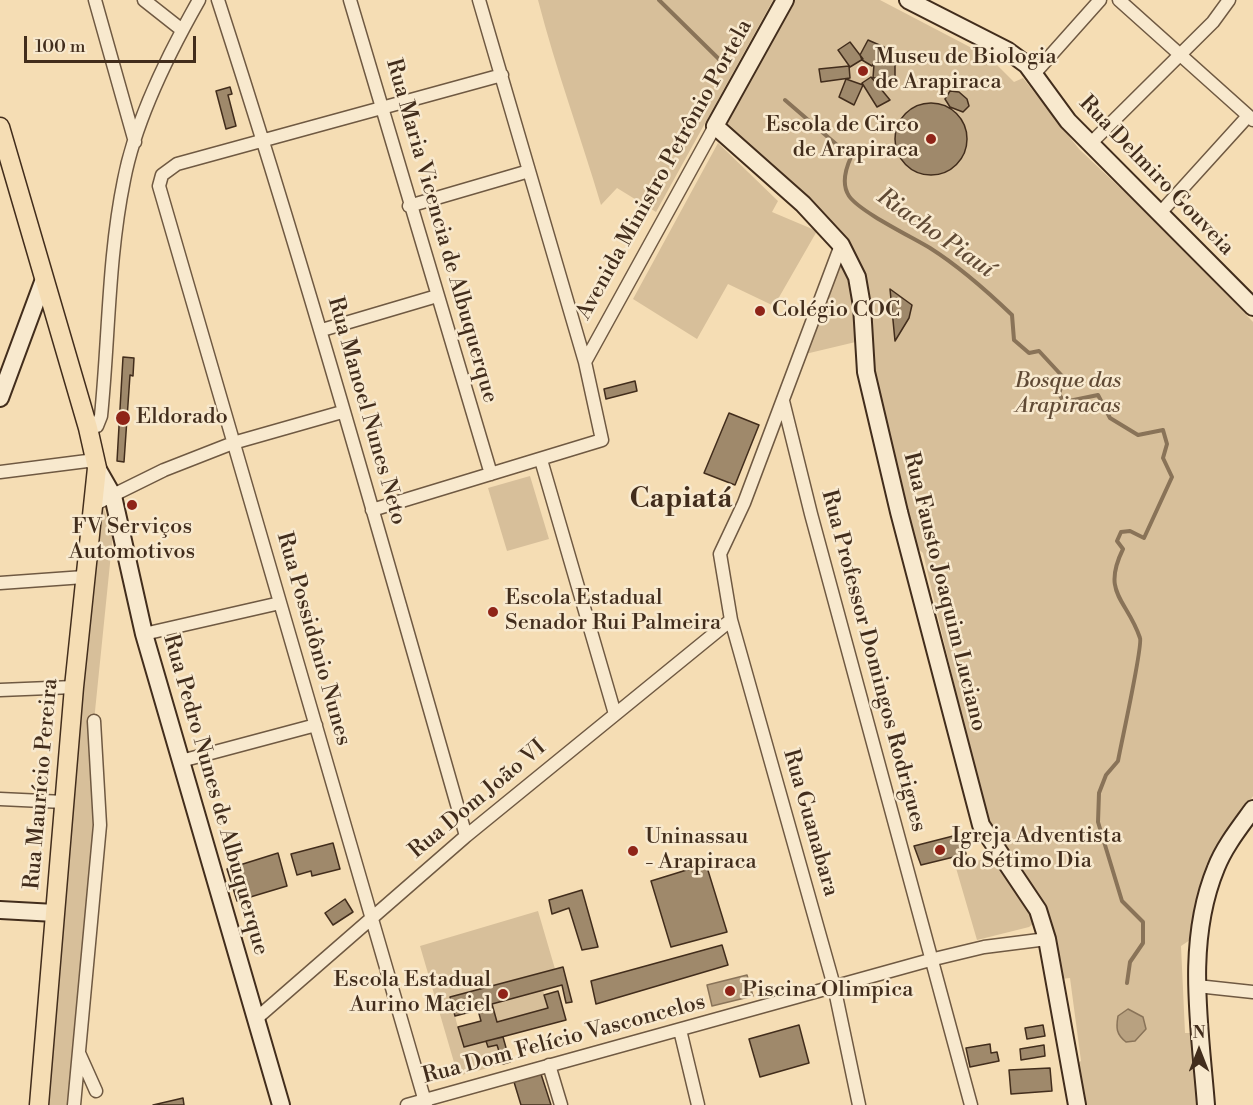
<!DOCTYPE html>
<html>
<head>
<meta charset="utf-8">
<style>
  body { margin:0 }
  #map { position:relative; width:1253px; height:1105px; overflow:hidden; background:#f5ddb4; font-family:"Libre Bodoni",serif }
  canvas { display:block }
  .north { position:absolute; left:1169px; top:1021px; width:60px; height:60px; -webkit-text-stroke:4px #f8e9ce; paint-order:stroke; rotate:0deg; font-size:16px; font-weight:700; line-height:24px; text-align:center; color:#422d1c }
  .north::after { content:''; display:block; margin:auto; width:21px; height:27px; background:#422d1c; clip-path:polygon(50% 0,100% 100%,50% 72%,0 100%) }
  .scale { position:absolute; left:24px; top:36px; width:172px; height:27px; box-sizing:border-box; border:3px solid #422d1c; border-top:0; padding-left:8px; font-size:18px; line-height:21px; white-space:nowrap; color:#422d1c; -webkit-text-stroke:4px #f8e9ce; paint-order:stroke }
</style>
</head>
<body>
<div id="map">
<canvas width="1253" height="1105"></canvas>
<div class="north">N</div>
<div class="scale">100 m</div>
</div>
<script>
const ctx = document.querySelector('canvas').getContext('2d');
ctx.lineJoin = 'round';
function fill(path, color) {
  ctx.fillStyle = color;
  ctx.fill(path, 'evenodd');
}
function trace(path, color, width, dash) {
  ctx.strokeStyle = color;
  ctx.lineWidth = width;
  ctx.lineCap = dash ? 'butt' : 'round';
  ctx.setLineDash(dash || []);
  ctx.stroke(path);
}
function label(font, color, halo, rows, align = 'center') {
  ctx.font = font + ' "Libre Bodoni",serif';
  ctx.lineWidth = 5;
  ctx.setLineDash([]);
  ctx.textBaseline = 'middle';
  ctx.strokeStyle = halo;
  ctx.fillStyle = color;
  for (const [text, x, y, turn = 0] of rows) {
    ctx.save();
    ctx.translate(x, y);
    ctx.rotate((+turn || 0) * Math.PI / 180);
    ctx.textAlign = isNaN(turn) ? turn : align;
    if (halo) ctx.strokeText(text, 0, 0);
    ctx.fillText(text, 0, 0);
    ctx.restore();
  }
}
const green = new Path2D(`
  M538,0H773L656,212L617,188L601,205C581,137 556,70 538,0Z
  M790,0H880L989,57L1014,82L1023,78L1079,149L1170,235L1253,322V796L1211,861L1190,940L1181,946L1185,1033H1196L1199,1105H1082L1074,1065L1081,1061L1070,978L1061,979L1054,929L1043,905L988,828L923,553L916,547L872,373L858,262L824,214L720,125Z
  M718,143L778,201L772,212L817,231L774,306L728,284L697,339L633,299Z
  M841,245L864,340L801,355Z
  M530,476L549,539L507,551L488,488Z
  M101,501L113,534L94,721L100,825L74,1105H39Z
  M992,856L1031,913L1033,924L1029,927L977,940L956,868Z
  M538,911L555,969L450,997L463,1047L486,1041L497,1045L503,1064L458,1076L420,946Z
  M543,990L548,1008L497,1022L492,1004Z`);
const water = new Path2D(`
  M747,975L753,996L712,1006L707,985Z
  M1128,1009L1143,1017L1146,1029L1135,1041L1126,1042C1116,1034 1116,1028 1118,1016Z`);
const stream = new Path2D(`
  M659,0L728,68
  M785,100L851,157C846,168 841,184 849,196C860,212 912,237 930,248C960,267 987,291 1012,315L1014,340L1029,353L1039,351L1064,378L1059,394L1064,402L1098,395L1110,418L1138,435L1163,430L1167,444L1163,458L1172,477L1144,538L1130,531L1121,532L1117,541L1123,549C1101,594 1127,599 1140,638C1143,646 1121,744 1118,761L1106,775L1099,793L1098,822L1122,901L1143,922V943L1130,962L1127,983`);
const building = new Path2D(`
  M868,40L884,47L872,66L862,60L860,55Z
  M850,42L863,59L850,67L838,50Z
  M895,62V77L873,78L874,64Z
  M849,66L850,78L821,82L819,69Z
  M871,77L890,100L877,107L862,83Z
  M846,79L863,85L854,105L839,97Z
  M230,87L232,94L228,95L236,126L226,129L216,91Z
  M950,91L959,92L967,99L969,106L963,112L950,107L945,99Z
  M895 139a36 36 0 1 1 72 0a36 36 0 1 1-72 0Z
  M890,289L912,305L909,318L895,341Z
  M123,357L134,358L133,376L130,375L124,462L117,461Z
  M635,381L637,391L606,399L604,389Z
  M729,413L759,425L735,485L704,473Z
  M961,834L966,854L921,865L914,846Z
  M333,843L340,869L312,876L311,871L297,875L291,854Z
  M278,853L287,886L237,901L227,869Z
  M706,864L727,932L671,947L651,881Z
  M582,890L598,947L582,950L569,908L552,914L549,900Z
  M345,899L353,912L333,925L325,913Z
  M722,945L728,965L596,1004L591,981Z
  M563,967L572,1002L566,1003L562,985L492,1004L497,1022L548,1008L544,995L558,991L566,1020L464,1047L458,1027L481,1021L478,1010L455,1016L450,997Z
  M799,1025L809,1063L760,1077L749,1039Z
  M1043,1025L1045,1036L1027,1039L1025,1028Z
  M503,1037L510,1062L503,1064L497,1045L488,1047L486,1041Z
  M990,1044L991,1053L997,1052L999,1061L970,1067L966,1048Z
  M1044,1045L1045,1056L1021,1060L1020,1049Z
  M1050,1068L1052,1091L1011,1094L1009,1070Z
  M541,1074L551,1105H521L514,1082Z
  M183,1098L184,1105H153Z`);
const street = new Path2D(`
  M95,0L135,142
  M144,0L182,30
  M218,0C308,277 386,557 466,836
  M350,0L491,474
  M1119,0L1253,120
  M1034,74L1100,0
  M1090,144L1213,22L1229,0
  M409,206L529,171
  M1161,212L1248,116
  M841,245L744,503L720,554L731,620L834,986L859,1105
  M322,330L437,296
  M585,362L715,126
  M783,401L811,514L971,1105
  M88,428L97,426L101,416C109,337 108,258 124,180C135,122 170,51 199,0
  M541,460L615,714
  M0,472L95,460
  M93,505L164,470L233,443L342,412
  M372,510L602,440L585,362L479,0
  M0,583L84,577
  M144,634L280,603
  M0,690L74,687
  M181,761L316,725
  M0,799L64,802
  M1197,986L1253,992
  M257,1018L466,836L731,620
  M680,1030L698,1105
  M79,1053L96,1091
  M549,1065L561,1105
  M74,1105L100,825L94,721
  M407,1105L930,960L984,947L1047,939
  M426,1105L159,186L162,175L177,164L502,75`);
const secondary = new Path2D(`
  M785,0L715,126L803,204L841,245L857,277L862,306L866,372L899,512L981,825L1038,910L1047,939L1077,1105
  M908,0L1008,51L1027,65L1068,121L1253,307
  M0,398L43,282
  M97,468L113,496L144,634L281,1105
  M0,910L55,913
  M1206,1105C1200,1027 1185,943 1216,868C1224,847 1240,827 1253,809`);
const primary = new Path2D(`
  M0,127L88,428L97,468L74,687L39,1105`);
const markers = [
  [863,71,6,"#8f2418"],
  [931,139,6,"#8f2418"],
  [760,311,6,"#8f2418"],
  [123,418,8,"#8f2418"],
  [132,505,6,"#8f2418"],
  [493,612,6,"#8f2418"],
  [940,850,6,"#8f2418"],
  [633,851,6,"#8f2418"],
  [730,991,6,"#8f2418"],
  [503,994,6,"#8f2418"]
];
const poiNames = [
  ["Museu de Biologia",875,58],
  ["de Arapiraca",875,83],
  ["Escola de Circo",919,126,"right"],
  ["de Arapiraca",919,151,"right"],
  ["Colégio COC",772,311],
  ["Eldorado",136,418],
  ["FV Serviços",132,528,"center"],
  ["Automotivos",132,553,"center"],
  ["Escola Estadual",505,599],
  ["Senador Rui Palmeira",505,624],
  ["Igreja Adventista",952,837],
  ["do Sétimo Dia",952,862],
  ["Uninassau",645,838],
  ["- Arapiraca",645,863],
  ["Escola Estadual",491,981,"right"],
  ["Aurino Maciel",491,1006,"right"],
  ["Piscina Olimpica",742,991]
];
const streetNames = [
  ["Avenida Ministro Petrônio Portela",665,170,-61],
  ["Rua Delmiro Gouveia",1156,176,46],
  ["Rua Maria Vicencia de Albuquerque",441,231,74],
  ["Rua Manoel Nunes Neto",366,411,74],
  ["Rua Fausto Joaquim Luciano",944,592,76],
  ["Rua Possidônio Nunes",313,639,74],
  ["Rua Professor Domingos Rodrigues",873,661,75],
  ["Rua Maurício Pereira",42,784,-85],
  ["Rua Pedro Nunes de Albuquerque",215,795,74],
  ["Rua Dom João VI",478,800,-40],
  ["Rua Guanabara",810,823,74],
  ["Rua Dom Felício Vasconcelos",564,1040,-15]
];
const parkNames = [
  ["Bosque das",1068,382],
  ["Arapiracas",1068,407]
];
const waterNames = [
  ["Riacho Piauí",935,234,35]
];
const districtNames = [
  ["Capiatá",681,500]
];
fill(green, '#d7bf9a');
fill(water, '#b8a180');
trace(water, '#897358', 1.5);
trace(stream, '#897358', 4);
fill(building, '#9f896b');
trace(building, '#422d1c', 1.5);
trace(street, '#6f5942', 15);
trace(secondary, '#422d1c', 20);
trace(primary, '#422d1c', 21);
trace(street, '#f8e9ce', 12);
trace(secondary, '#f8e9ce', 16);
trace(primary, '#f5ddb4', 18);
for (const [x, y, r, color] of markers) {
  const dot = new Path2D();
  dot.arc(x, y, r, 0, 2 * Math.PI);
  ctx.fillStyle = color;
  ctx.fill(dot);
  trace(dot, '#f8e9ce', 2);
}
label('22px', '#422d1c', '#f8e9ce', poiNames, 'left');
label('22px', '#422d1c', '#f8e9ce', streetNames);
label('italic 22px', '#604a35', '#f8e9ce', parkNames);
label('italic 24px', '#604a35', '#f8e9ce', waterNames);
label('bold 28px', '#422d1c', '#f8e9ce', districtNames);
</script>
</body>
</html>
